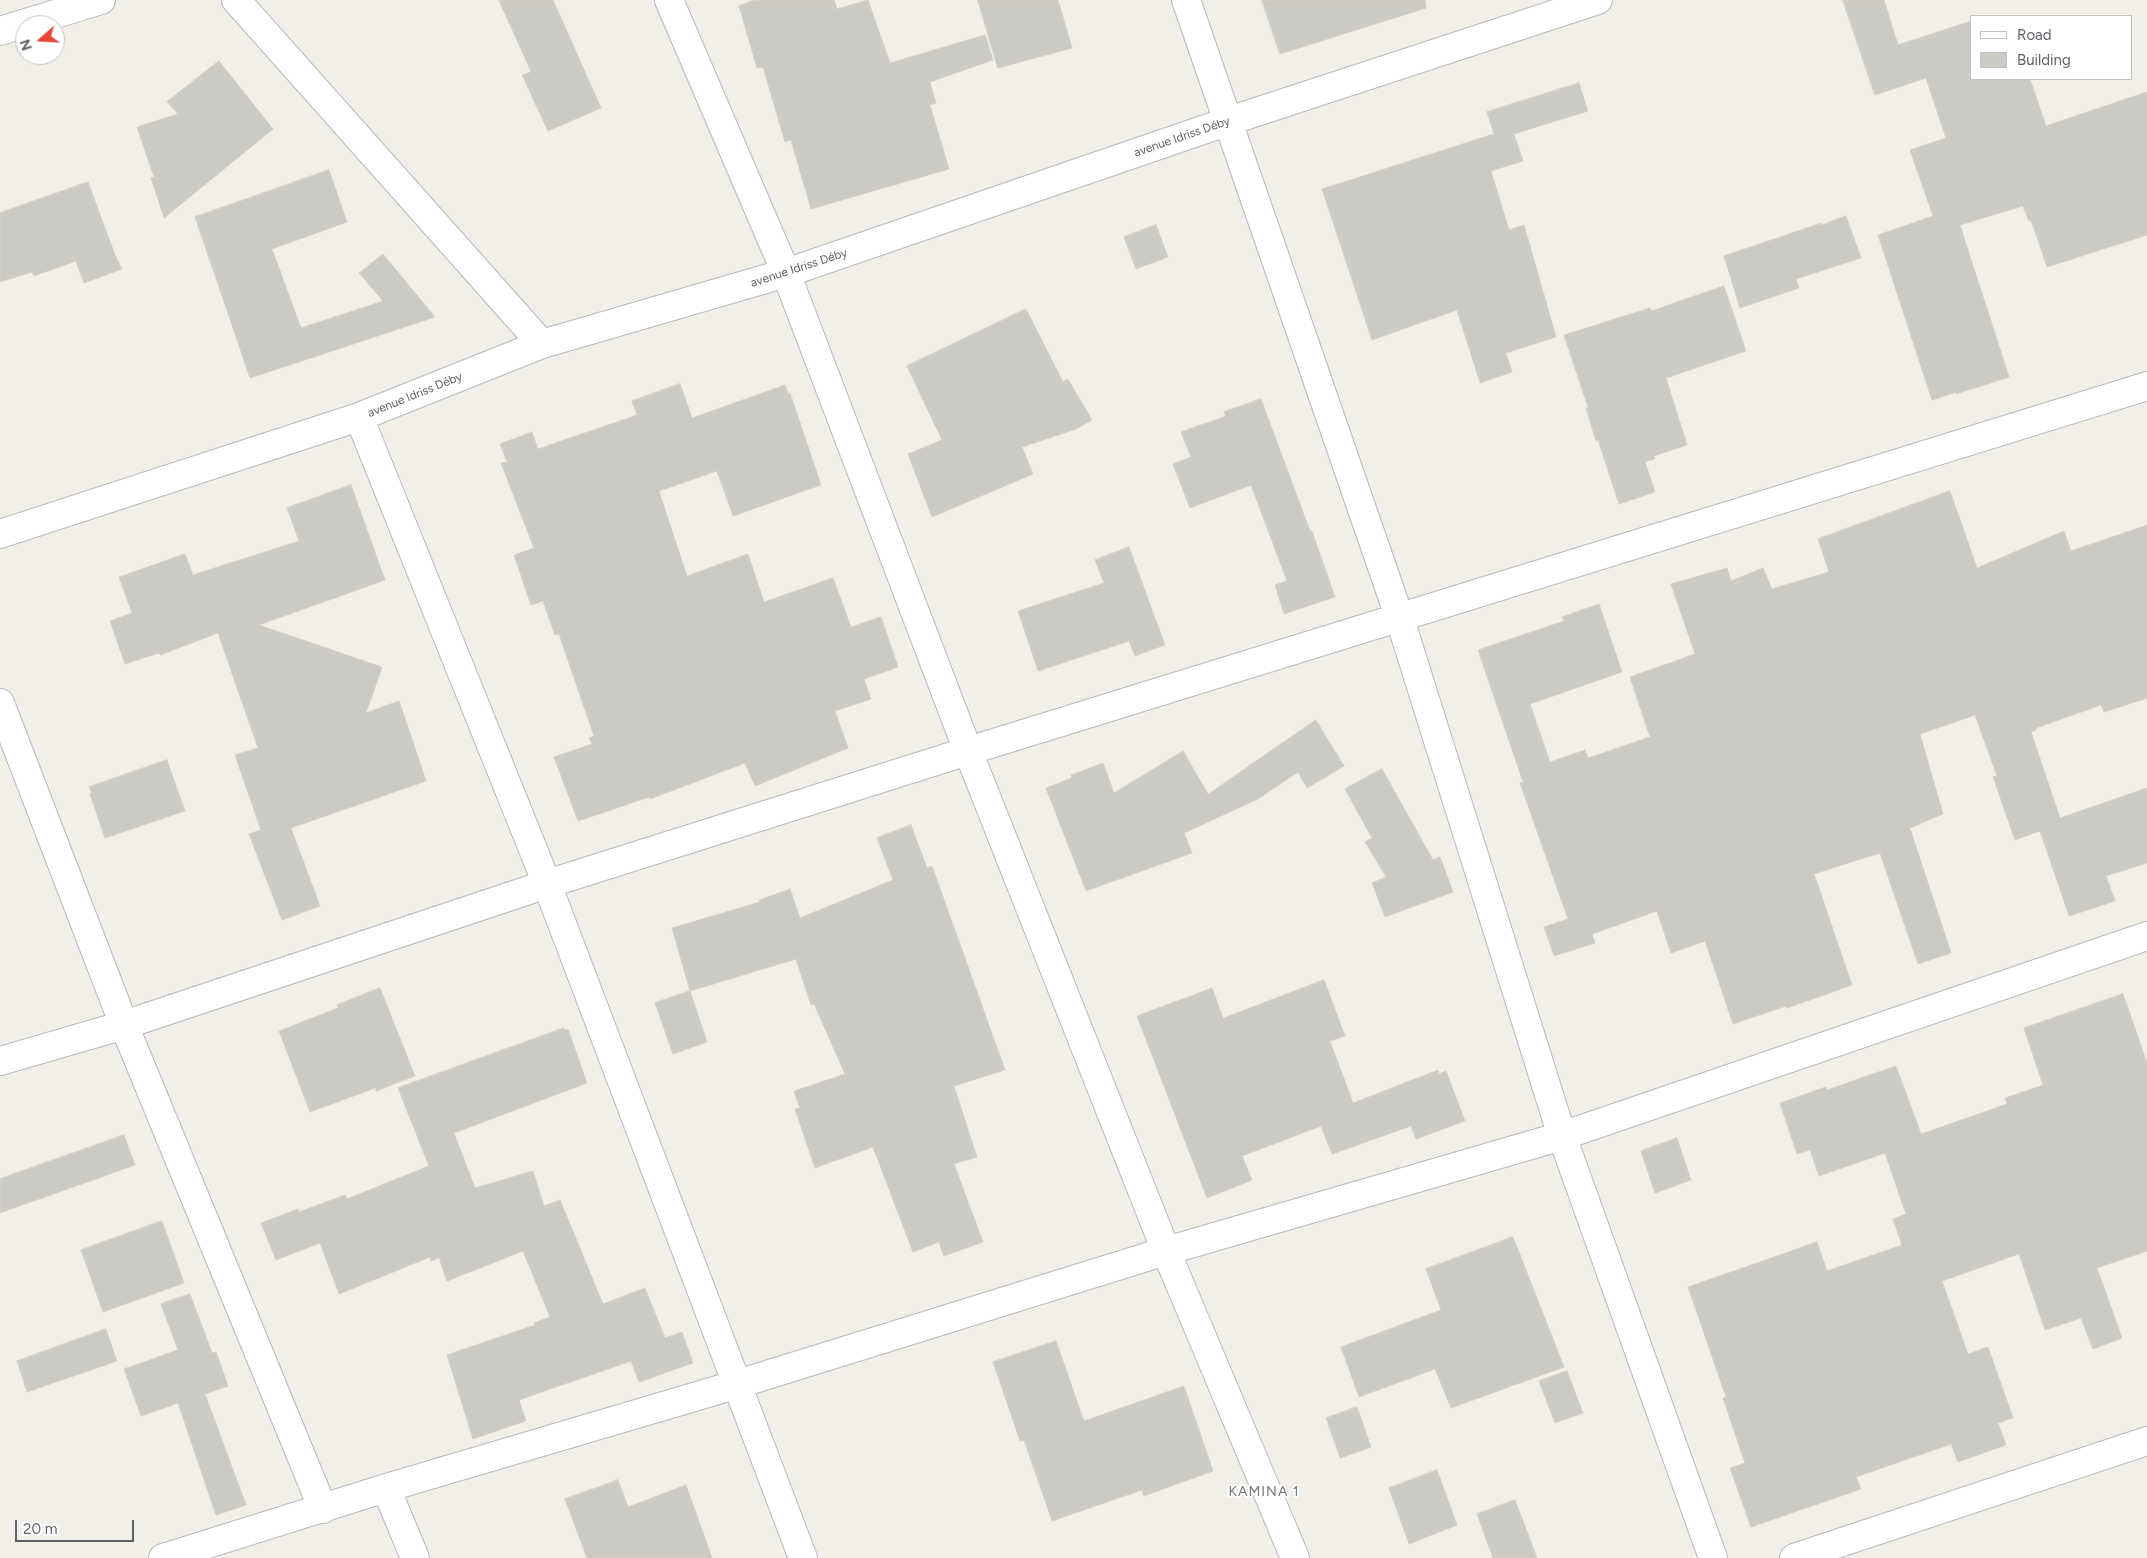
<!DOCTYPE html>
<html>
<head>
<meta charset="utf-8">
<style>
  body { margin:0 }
  #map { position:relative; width:2147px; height:1558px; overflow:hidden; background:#f1efe8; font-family:Figtree,sans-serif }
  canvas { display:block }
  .legend { position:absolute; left:1970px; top:15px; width:162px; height:65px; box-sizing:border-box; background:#fff; border:1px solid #bfc1c3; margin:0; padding:6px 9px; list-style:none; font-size:15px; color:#5f6368 }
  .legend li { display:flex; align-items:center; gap:10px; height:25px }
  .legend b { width:25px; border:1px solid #bfc1c3 }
  .north { position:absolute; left:15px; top:15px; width:50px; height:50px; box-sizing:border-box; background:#fff; border:1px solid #bfc1c3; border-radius:50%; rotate:251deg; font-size:14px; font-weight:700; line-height:20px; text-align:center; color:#5f6368 }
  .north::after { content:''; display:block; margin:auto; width:18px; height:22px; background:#ea4335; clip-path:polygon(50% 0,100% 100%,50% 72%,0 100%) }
  .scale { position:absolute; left:15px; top:1520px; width:119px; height:22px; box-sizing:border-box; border:2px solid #5f6368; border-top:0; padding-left:6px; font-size:15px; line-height:18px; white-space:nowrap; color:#5f6368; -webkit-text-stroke:4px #fff; paint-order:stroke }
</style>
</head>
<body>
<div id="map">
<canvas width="2147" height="1558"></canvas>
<ul class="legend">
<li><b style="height:6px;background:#fff"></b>Road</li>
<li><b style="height:14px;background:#cccac5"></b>Building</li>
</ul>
<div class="north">N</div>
<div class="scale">20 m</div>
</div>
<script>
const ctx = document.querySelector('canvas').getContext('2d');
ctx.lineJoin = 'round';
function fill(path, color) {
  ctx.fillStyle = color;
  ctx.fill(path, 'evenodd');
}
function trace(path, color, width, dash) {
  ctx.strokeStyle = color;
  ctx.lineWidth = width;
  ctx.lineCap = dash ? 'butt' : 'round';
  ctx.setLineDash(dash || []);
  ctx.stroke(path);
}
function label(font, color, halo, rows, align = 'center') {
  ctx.font = font + ' Figtree,sans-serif';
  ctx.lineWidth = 4;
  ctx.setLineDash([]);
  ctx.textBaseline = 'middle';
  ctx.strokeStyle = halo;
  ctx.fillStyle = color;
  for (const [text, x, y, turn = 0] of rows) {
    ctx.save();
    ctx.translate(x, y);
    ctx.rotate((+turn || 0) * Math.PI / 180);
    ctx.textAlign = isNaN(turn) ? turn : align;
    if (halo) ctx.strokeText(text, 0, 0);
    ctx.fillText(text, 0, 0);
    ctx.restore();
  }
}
const building = new Path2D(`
  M499,0H553L601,108L548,131L522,75L531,72Z
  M755,0H834L837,9L868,0L890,63L985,35L993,60L930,82L936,103L930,105L949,169L811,209L791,140L785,142L763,67L757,68L739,6Z
  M978,0H1058L1072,48L998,68Z
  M1262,0H1425L1426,8L1280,54Z
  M1843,0H1884L1898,45L1971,21V79H2030L2046,126L2147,92V235L2047,267L2031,220L2029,221L2023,206L1960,225L2009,377L1956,394V392L1932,400L1878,235L1933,216L1910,150L1946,138L1926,78L1875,95Z
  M219,61L273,129L164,218L151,178L154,177L137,127L178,114L167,102Z
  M1579,83L1588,111L1514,134L1523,161L1491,171L1509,230L1524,225L1556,337L1506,353L1512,372L1480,383L1457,310L1372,340L1322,189L1494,134L1487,112Z
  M329,170L347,222L272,249L301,328L383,301L359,273L383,254L435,317L250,378L195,217Z
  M88,182L115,255L122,269L84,283L76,261L34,276L32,272L0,282V213Z
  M1846,216L1861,258L1796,279L1799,288L1740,308L1724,256L1821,223V225Z
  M1156,225L1168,257L1136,269L1124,237Z
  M1724,286L1746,351L1666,378L1687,445L1654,456L1655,459L1645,462L1655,492L1619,504L1598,440L1596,441L1586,408L1588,407L1564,335L1650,308L1651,311Z
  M1026,309L1063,382L1068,379L1092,420L1076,429L1022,447L1033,474L932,517L908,454L942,440L907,366Z
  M680,384L692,418L785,385L788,394L790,393L821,485L733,516L717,471L659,491L687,576L748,554L764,602L833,578L851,627L881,617L898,667L864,679L871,699L835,711L848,748L755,786L745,763L650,799L649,797L578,821L554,757L592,744L589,738L594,736L559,634L555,635L543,601L531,605L514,555L534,548L501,463L507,462L500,444L532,432L538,449L637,415L632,401Z
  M1261,399L1310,531H1312L1335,597L1284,614L1275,585L1287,581L1251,485L1190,508L1173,464L1191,457L1181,432L1226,416L1224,412Z
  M351,485L385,580L259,625L382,667L366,713L399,701L426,781L291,828L320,906L282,920L249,834L261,830L235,755L258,748L218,633L160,655L159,653L125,664L110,621L132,613L119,577L185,554L193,575L299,541L287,508Z
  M1950,491L1977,568L2064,531L2071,551L2147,525V698L2104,712L2101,705L2036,728V730L2031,732L2060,818L2147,788V863L2106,876L2115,901L2069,916L2040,831L2015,840L1993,777L1997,776L1975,715L1920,734L1943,814L1910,828L1951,953L1918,964L1880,853L1814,874L1852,985L1787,1008L1786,1006L1733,1024L1705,941L1671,953L1657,911L1592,934L1595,943L1554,956L1544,927L1568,919L1520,783L1523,782L1478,650L1564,621L1562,617L1599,604L1622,672L1530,704L1550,762L1585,750L1588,758L1650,737L1630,677L1695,654L1671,584L1727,568L1731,581L1763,568L1772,589L1829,572L1818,539Z
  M1129,547L1165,645L1135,656L1129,641L1038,671L1018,611L1104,583L1095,560Z
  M1316,720L1344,766L1307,788L1298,772L1258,799L1184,833L1192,853L1086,891L1046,788L1072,778L1071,775L1103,763L1114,793L1183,751L1208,794Z
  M167,760L185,811L105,838L90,794L92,793L89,787Z
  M1382,769L1433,860L1440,857L1453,892L1385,917L1372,883L1386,877L1365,842L1372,838L1345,789Z
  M911,825L927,868L932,866L1005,1070L954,1086L977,1157L954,1164L983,1242L944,1256L939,1242L913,1252L873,1147L815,1168L795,1109L800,1108L794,1091L845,1074L814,1004L811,1005L796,959L690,991L672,928L760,902L759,900L790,889L800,918L893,880L877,838Z
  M1324,980L1345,1036L1330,1041L1353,1103L1438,1070L1439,1074L1446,1071L1465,1121L1416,1139L1411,1126L1332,1154L1321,1126L1242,1156L1252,1180L1207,1198L1137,1016L1212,988L1223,1018Z
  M380,988L415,1076L376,1091L375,1088L310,1112L279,1031L338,1008L337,1005Z
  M690,991L707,1042L673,1054L655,1003Z
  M2123,994L2147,1063V1251L2097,1268L2122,1338L2093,1349L2081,1318L2045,1330L2019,1254L1942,1281L1968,1354L1988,1347L2013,1418L1998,1423L2006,1445L1958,1462L1951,1444L1856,1477L1861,1489L1751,1527L1730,1468L1745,1463L1723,1398L1726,1397L1688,1287L1817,1242L1827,1271L1902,1245L1893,1219L1906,1214L1885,1153L1819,1176L1810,1150L1797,1154L1780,1103L1826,1087L1827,1090L1896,1066L1921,1134L2007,1104L2005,1098L2043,1085L2024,1028Z
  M564,1028L565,1030L568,1029L587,1083L454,1133L475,1188L533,1171L544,1206L560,1200L603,1304L645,1288L665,1338L682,1332L693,1363L639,1382L631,1361L519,1400L526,1421L473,1439L447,1355L535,1325L534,1323L550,1317L523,1251L447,1281L439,1258L431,1261L430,1257L339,1294L320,1243L276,1260L261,1223L298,1209L299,1212L345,1195L347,1199L429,1166L398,1088Z
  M124,1135L135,1165L0,1213V1179Z
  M1677,1138L1691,1180L1655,1193L1641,1151Z
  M162,1221L184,1283L103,1312L81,1250Z
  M1513,1237L1564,1367L1451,1408L1435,1369L1359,1397L1341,1347L1441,1310L1426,1269Z
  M190,1294L212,1353L216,1352L228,1386L205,1394L246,1505L216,1515L178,1403L141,1416L124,1369L178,1350L161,1304Z
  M106,1329L117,1361L27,1392L17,1361Z
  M1056,1341L1084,1421L1184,1386L1213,1471L1144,1496L1142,1490L1052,1521L1024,1440L1020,1441L993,1362Z
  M1567,1371L1583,1413L1555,1423L1539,1381Z
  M1357,1407L1371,1447L1340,1458L1326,1418Z
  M1437,1470L1457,1525L1409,1544L1389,1488Z
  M618,1480L628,1507L686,1485L712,1558H587L565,1499Z
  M1515,1500L1537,1558H1493L1477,1514Z`);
const minor = new Path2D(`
  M236,0L542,344
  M669,0L786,273L968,751L1166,1251L1295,1558
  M1186,0L1399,616L1562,1136L1713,1558
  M0,31L101,0
  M359,417L547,884L803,1558
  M0,534L359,417L542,344L786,273L1229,121L1598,0
  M0,703L124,1025L323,1509
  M0,1061L124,1025L547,884L968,751L2147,386
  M386,1488L415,1558
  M163,1558L386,1488L738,1384L1166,1251L1562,1136L2147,936
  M1794,1558L2147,1441`);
const streetNames = [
  ["avenue Idriss Déby",1182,137,-19],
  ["avenue Idriss Déby",799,268,-18],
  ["avenue Idriss Déby",415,395,-22]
];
const neighbourhoodNames = [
  ["KAMINA 1",1264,1492]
];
fill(building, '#cccac5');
trace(building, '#d6d1c6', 1);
trace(minor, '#b5b8bc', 30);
trace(minor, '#fff', 28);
label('12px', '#5f6368', '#fff', streetNames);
ctx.letterSpacing = '1px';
label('14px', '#70757a', '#fff', neighbourhoodNames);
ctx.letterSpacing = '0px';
</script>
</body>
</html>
